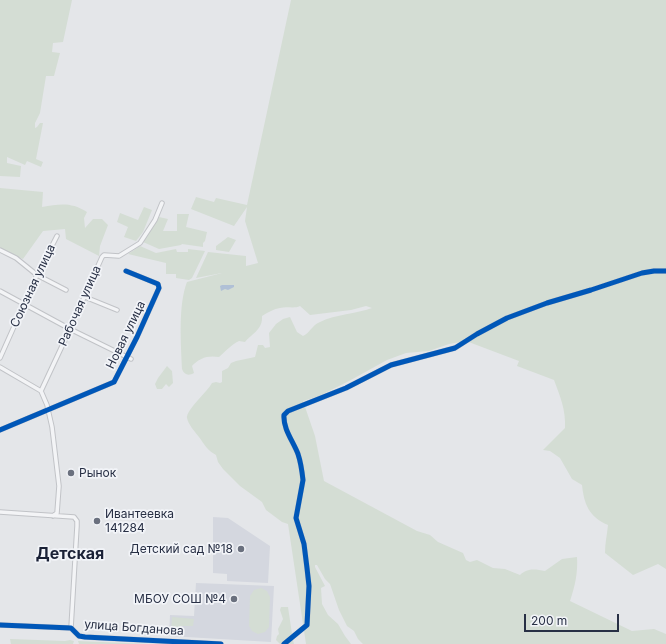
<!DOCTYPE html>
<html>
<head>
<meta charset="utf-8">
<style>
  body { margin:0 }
  #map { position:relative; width:666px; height:644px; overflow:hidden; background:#e4e6e9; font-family:Inter,sans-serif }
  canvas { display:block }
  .scale { position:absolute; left:524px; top:614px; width:95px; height:18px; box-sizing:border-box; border:2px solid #283045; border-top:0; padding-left:5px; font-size:12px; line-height:14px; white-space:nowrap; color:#283045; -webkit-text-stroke:3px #f2f4f8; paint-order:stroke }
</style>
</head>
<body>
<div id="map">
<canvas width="666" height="644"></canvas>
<div class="scale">200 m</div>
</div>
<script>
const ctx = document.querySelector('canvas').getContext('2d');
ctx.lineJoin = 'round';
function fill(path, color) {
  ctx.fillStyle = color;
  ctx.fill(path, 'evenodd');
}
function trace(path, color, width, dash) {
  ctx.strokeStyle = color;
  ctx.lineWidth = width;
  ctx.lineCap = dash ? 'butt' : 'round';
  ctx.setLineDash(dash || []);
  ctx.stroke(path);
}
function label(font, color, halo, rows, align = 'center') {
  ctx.font = font + ' Inter,sans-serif';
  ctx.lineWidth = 3.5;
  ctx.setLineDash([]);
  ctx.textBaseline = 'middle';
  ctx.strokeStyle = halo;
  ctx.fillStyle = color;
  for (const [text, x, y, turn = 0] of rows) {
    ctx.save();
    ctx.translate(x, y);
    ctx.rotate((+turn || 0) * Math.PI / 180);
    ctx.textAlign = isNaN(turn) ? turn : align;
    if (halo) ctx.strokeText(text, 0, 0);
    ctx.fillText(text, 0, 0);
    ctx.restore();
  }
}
const built = new Path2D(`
  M213,517L228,518L270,546L268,583L227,581V574L213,573Z
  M196,583L274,586L271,642L169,636L170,615L194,616Z`);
const green = new Path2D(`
  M0,0H72L63,42L53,43L52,52L60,53L54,76H46L40,113L35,123V128L37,127L40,123H43L36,159L43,162L41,167L27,161L25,165L7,157V163L21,166L20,177L0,176Z
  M291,0H666V569L658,564L633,575L605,553C605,543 607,535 608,525C589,517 584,504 582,485L572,479L560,458L550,451L543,450L565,428C566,410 560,396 554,380L517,366L519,361L466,341L449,344L429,351L406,353L387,360L349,381L319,396L303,401L315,436L324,481L417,531L430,535L438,542L463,553L466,560L470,562L477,560L493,568L505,569L520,575C527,568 535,569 545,571L562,559L577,557C578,573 575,586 570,601L632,631L654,629L666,634V644H363L358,639L354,631L347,626L339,610L330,584L325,579L317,565H315V567L325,586L321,588L322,604L328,615L338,624L345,636L351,644H306L288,524L282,522L266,510L262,502L240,486L223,469L218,462L216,455C208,451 204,444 199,437C195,432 188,424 187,418C186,410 208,391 212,383L216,382L220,383L222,382V371L228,368L231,363L236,361L255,357L258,345H263L265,348L270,347L269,333L276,324L283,319L290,317L297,332L303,336C311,332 311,326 320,322C336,314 356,314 372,308L366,306L351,310L310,315L300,306C294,309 287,306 280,308C274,309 268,312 262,316C263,329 253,333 245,342L239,341C231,345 226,351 219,357C208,355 199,358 192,366L194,373C189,376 184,375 182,369C181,344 178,305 187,282L222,273L196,278L208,252L246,256V266L258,263L245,221L247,207L234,226L191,209L196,197L214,202L216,198L247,205Z
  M0,188L43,192L42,207C60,204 71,202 87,212L84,218L85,228L93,219H102L108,225L100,246L99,256L66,239L65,229L43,231L23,259L0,250Z
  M144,207L152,210L143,232L136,241L124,237L128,227L117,222L120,213L138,220Z
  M177,214H189L186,227L207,232L205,241L203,243V247L182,244L181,245L159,249L143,242L159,217L168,219L163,231H177Z
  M228,237L236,240L229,252L216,250V246Z
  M140,246L156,253L176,249L177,252H188V249L205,251L192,278L189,280L176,278V274H166V263L128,254Z
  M167,366L172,371L173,383L169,387L166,384L162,389H157L155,384L158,378Z
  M261,588L267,591L270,597L269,627L265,632L258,634L252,631L249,626L250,596L254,590Z
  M281,607H288L292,634L289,638L293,640L294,644H280L276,640L277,636L279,634L278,629L283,619L280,610Z
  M172,617L194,619L193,626H180L179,634H171Z
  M10,639L65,641L70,640L74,641L73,644H11Z
  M78,641L149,644H79Z`);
const water = new Path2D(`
  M222,285H234V287L228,290L225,289L221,291L220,286Z`);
const minor = new Path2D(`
  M0,250L16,258L37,275L66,290
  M0,291L70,329L131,359
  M85,297L117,310
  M0,358L37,275L57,236
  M0,367L41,391L47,405L52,427L59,486L57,513L53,516
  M41,391L70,329L102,257L104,255L119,256L140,243L155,220L162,203
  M0,430L114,382L137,337L159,288L158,284L126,271
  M0,512L74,517L77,521V526L71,628
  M0,625L71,628L79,636L85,637L221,644
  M284,644L307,625L309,586L307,568L304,544L296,518L303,480C302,471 301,463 298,454C293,441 283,429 284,415L288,411L346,388L391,365L455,348L477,334L507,318L547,303L591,290L642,273L654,271H666`);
const cycleway = new Path2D(`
  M0,430L114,382L137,337L159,288L158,284L126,271
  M0,625L71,628L79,636L85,637L221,644
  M284,644L307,625L309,586L307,568L304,544L296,518L303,480C302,471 301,463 298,454C293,441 283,429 284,415L288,411L346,388L391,365L455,348L477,334L507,318L547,303L591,290L642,273L654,271H666`);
const markers = [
  [71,473,4,"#6a707e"],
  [97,521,4,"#6a707e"],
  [241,549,4,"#6a707e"],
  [234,599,4,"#6a707e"]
];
const streetNames = [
  ["Союзная улица",33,286,-65],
  ["Рабочая улица",80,306,-66],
  ["Новая улица",126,335,-64],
  ["улица Богданова",134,628,4]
];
const poiNames = [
  ["Рынок",79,473],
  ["Ивантеевка",105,514],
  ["141284",105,528],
  ["Детский сад №18",233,549,"right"],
  ["МБОУ СОШ №4",226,599,"right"]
];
const districtNames = [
  ["Детская",70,554]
];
fill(built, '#d4d7df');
fill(green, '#d4ddd4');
fill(water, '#b0c0d6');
trace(minor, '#c1c3c7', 5.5);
trace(minor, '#f3f4f6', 3.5);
trace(cycleway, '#0057b8', 5);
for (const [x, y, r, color] of markers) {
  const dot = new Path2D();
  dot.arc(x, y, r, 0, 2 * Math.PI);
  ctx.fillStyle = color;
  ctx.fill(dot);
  trace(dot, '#f2f4f8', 1.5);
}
label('12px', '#283045', '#f2f4f8', streetNames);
label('12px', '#283045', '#f2f4f8', poiNames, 'left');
label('bold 16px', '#1a2136', '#f2f4f8', districtNames);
</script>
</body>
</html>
